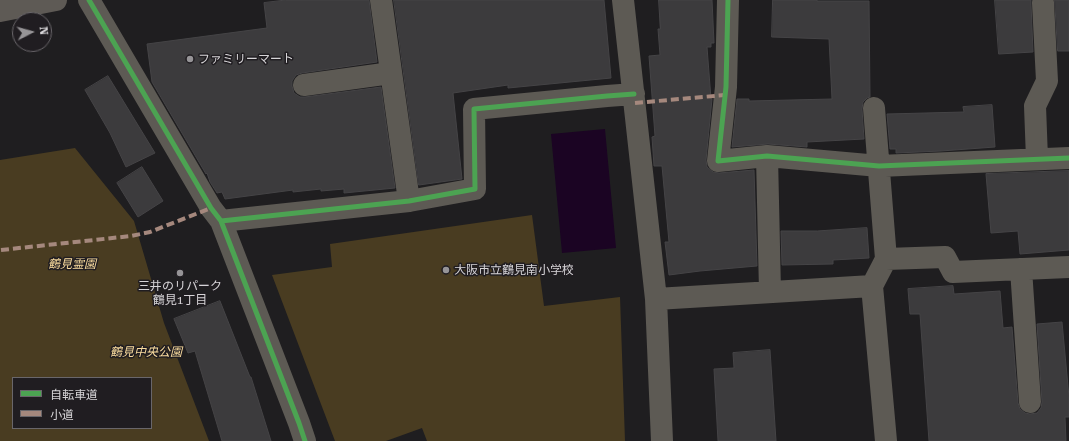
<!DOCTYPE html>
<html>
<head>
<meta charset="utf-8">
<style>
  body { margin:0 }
  #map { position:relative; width:1069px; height:441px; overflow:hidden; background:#1f1e20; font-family:"Roboto Serif","Noto Sans JP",serif }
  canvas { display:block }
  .legend { position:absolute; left:12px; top:377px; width:140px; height:52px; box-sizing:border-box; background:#201d21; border:1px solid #69666a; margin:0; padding:5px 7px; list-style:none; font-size:12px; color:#d6d4d7 }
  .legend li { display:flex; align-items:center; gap:8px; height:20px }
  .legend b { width:20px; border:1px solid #69666a }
  .north { position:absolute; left:12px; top:12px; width:40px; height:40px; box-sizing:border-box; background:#201d21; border:1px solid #69666a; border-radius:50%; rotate:84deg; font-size:11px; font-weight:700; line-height:16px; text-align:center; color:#d6d4d7 }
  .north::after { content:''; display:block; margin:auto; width:14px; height:18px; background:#969497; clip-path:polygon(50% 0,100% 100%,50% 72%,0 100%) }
</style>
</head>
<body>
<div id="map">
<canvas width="1069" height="441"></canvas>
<ul class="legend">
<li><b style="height:5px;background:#4ca352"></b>自転車道</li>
<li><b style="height:5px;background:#a5887d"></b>小道</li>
</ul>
<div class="north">N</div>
</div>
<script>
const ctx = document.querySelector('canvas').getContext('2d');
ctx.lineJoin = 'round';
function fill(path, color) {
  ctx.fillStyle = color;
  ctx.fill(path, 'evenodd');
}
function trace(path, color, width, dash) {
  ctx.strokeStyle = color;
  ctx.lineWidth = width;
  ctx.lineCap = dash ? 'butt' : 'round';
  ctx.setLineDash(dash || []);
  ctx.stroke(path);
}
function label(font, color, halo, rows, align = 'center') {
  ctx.font = font + ' "Roboto Serif","Noto Sans JP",serif';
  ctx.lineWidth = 3;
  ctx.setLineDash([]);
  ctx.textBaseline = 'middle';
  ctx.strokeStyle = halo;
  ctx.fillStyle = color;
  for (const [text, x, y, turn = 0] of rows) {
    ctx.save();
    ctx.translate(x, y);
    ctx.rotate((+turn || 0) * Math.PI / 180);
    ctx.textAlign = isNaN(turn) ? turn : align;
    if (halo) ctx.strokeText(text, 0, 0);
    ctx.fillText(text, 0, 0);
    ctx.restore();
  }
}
const green = new Path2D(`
  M75,148L134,221L164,323L209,441H0V160ZM13,378H151V428H13Z
  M532,215L544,306L620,297L625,441H427L422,428L386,441H335L272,275L332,267L330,244Z`);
const water = new Path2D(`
  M605,129L616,248L562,253L551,134Z`);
const building = new Path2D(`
  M286,0H369L377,62L302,73L296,75L292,81V86L294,93L300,97H305L381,87L395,188L344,193V189L321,191V189L293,192V190L225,199L222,192L217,193L210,182L207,173L206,174L152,82L147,44L267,28L264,3Z
  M394,0H604L611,78L508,88V85L453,93L462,179L419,185Z
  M659,0H712L714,43H711V47H707L711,99H712L706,160L707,167L713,172L719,173L754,170L757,266L700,271L669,275L665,242H669L662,166H654L652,137L655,136L649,56L660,55L658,29H660Z
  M773,0H817V1H869L870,97L867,98L863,102L862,109L864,139L807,142V147L768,144L732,147L737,99H749V101L832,99L829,39L772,37Z
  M995,0H1031V4L1033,52L999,54Z
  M1055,0H1069V51H1058Z
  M108,76L155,153L126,167L110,133L85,90Z
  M992,105L995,147L941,151L896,153V149H890L887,114L964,112L963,107Z
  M142,167L163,201L138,217L117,183Z
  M1069,171V250L1020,254L1018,231L991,233L986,174Z
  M867,228L869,258L833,260V264L782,265L781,231H817Z
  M953,286L954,294L1000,291L1003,328L1012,327L1018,403L1020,409L1025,413L1030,414L1037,413L1041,408L1042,402L1037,324L1062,322L1069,397V417H1065L1066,441H929L920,314H910L908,289Z
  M220,301L250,377H251L271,441H222L195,351L188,353L174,319Z
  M770,350L776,441H718L714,369L734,368L733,353Z`);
const minor = new Path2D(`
  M89,0L211,208L221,221L299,423L305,441
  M381,0L409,201
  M623,0L656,299L662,441
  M728,0L726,87L718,161L767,156L879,166L1069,158
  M304,85L391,73
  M874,108L886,259
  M767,156L770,292
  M1037,159L1035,106L1047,81L1043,3
  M221,221L409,201L475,189L474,109L607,96L634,94
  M1021,269L1030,402
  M872,286L886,441
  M656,299L872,286L886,259L945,257L953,272L1069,267`);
const major = new Path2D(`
  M0,11L56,0`);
const quiet = new Path2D(`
  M635,103L725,95
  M1,250L131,236L150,232L211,208`);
const cycleway = new Path2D(`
  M89,0L211,208L221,221L299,423L305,441
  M728,0L726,87L718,161L767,156L879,166L1069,158
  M221,221L409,201L475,189L474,109L607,96L634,94`);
const markers = [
  [190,59,4,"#969497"],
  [446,270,4,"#969497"],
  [180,273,4,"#969497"]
];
const poiNames = [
  ["ファミリーマート",198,59],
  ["大阪市立鶴見南小学校",454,270],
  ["三井のリパーク",180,286,"center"],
  ["鶴見1丁目",180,300,"center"]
];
const parkNames = [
  ["鶴見霊園",72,264],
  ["鶴見中央公園",146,352]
];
fill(green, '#493c21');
fill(water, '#1b0423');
fill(building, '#3c3b3d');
trace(building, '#454446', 1);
trace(minor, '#5d5a54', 22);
trace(major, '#5e5a55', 22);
trace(quiet, '#a5887d', 4, [8, 4]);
trace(cycleway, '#4ca352', 5);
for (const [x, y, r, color] of markers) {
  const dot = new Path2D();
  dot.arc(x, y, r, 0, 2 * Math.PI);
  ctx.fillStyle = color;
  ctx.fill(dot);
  trace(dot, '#201d21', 1.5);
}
label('12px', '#d6d4d7', '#201d21', poiNames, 'left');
label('italic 12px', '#fadc9e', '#201d21', parkNames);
</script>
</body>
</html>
